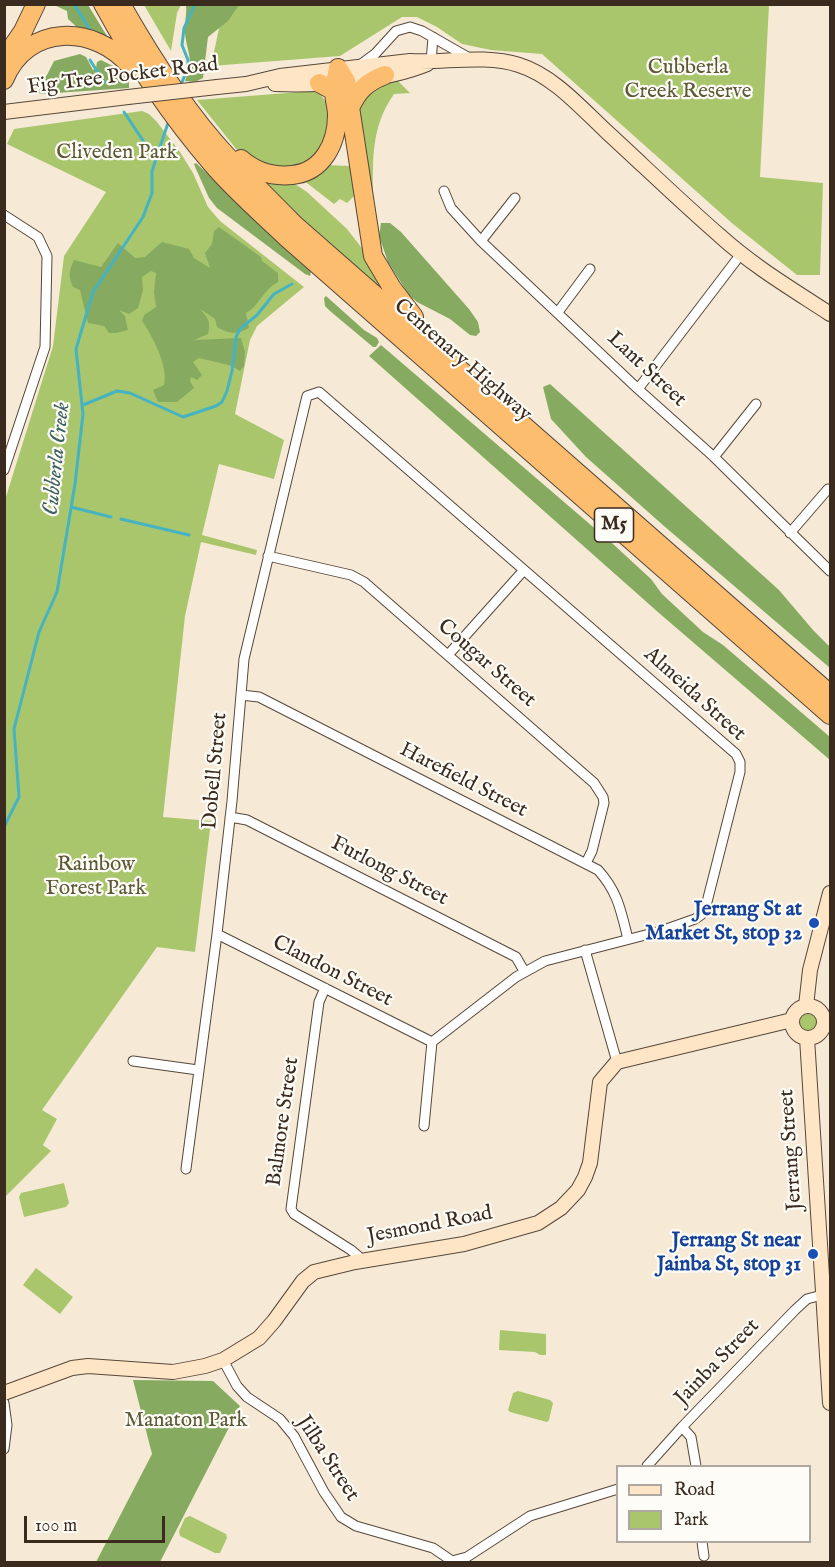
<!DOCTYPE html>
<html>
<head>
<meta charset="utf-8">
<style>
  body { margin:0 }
  #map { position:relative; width:835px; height:1567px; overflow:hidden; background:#f6ead6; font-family:"IM FELL English",serif }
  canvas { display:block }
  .frame { position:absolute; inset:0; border:6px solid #3b2a1e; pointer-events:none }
  .legend { position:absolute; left:616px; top:1465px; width:195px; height:78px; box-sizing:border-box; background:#fdfcf7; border:2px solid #afa8a0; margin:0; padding:8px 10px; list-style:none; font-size:18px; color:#3b2a1e }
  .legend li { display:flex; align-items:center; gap:12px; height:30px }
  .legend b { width:30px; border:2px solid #afa8a0 }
  .scale { position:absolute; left:24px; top:1516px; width:141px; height:27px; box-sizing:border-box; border:3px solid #3b2a1e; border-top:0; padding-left:8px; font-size:18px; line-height:21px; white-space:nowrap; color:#3b2a1e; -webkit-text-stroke:4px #fdfcf7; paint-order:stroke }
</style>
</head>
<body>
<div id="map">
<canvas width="835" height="1567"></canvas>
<div class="frame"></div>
<ul class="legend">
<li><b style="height:8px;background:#fee5c5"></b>Road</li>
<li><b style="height:16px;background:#a9c66d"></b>Park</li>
</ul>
<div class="scale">100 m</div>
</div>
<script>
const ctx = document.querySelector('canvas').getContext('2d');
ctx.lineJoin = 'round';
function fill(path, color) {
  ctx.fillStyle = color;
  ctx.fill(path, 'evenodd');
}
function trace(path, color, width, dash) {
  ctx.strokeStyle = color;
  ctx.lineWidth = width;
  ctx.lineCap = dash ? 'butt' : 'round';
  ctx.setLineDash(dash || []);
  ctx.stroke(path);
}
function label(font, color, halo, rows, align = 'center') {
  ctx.font = font + ' "IM FELL English",serif';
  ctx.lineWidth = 4.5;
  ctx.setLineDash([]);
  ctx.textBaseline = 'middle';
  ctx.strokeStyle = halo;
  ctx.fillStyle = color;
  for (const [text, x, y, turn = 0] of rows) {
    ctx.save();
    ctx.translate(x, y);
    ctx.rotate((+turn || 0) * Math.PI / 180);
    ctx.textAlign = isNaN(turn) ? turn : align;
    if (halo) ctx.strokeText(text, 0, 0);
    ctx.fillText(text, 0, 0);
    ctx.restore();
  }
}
const green = new Path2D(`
  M144,5H181L177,13L171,51Z
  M224,5H769L760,177L823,183L820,275H797L733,224L542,54L491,50L462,44L437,27L417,17H402L340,56L211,66Z
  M396,79L410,93L394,94C370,128 373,162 373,202L355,115L359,97Z
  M313,91L321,95L326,102L330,115L328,129L319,150L305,165L280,171L241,155L197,100Z
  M142,111L149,114L157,122L180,152L193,173L208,207L220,221L304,287L257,326L250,340L235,414L284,440L274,479L219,464L202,535L257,550L256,555L201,542L185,616L163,817L211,821L195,952L157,947L42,1110L57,1119L43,1145L51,1151L5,1197V500L53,346L64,256L106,192L7,144L14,129Z
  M326,165L350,166L354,196L347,203L340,199L334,204L303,180Z
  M256,177L292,182L307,192L347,229L368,256L386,294L297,218Z
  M798 1023a10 10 0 1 1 20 0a10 10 0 1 1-20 0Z
  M64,1183L69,1203L66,1207L24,1217L19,1197L21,1193Z
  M36,1268L73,1297L60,1314L23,1285Z
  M500,1330L546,1334V1355H540L535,1352L499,1350Z
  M518,1391L550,1400L553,1403L549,1420L547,1422L510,1412L508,1410L513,1393Z
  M190,1516L226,1534L227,1538L220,1553H215L180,1536L179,1531L185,1518Z`);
const forest = new Path2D(`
  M54,5H88L107,36L106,38L80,30L68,19L67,11Z
  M186,5H239L228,21L208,37L203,78L195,82L185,81C194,57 188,56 185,34C184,24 187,14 186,5Z
  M80,54L86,57L93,70L96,68L97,62L101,60L113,66L129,80V88L41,94L35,91V85L47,75L54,61Z
  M196,163L308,268L311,272L310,276L305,274L217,208L209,198L196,169L194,164Z
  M381,223H390L401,232L469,309L478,322L480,332L476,336L470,335L450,319L417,302L409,295L388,262L379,236Z
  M219,227L261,257L262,261L278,273V282C264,289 259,306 246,313L249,328C237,335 229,334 217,327L215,319L200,309C208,318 211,321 208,334L194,340L241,338L245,352L244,366L240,371L232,366L199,358L193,362L202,375L197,380L191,377L190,381L194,388L177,402H158L153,390L164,385C169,367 152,335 142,321L144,315L156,307L154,292L156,273L151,271L142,277L143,290L138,308L129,314L119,310L125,316L128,330L116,333H109L104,326L88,323L80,290L73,287C68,277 69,270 74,260L101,267L118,243L135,258L145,257L162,242L189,249L194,258L210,268L205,253L212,244L214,231Z
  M326,296L364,330L377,338L379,342L376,347H373L330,311L325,306L324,298Z
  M381,345L613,544L651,579L662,594L703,632L723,645L830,737V760L659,613L369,356Z
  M550,384L779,590L813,630L830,647V668L664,526L586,457L551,419L543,387Z
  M133,1380L213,1381L240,1406L160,1562H96L152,1454Z`);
const stream = new Path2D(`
  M74,4L89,28
  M90,60L104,82
  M181,85L188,67V60L182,45L184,28L195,4
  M124,112L156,160
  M83,405L117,391L130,393L183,417L216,406L222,402L227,391L232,371L236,337L240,329L257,315L274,294L292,284
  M71,507L111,517
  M121,519L189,535
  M4,827L19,797L14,729L39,632L57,592L75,484L83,414L76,349L93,292L143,217L152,193V171L169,120`);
const street = new Path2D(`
  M431,62L433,37
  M360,65L375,54L396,31L410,27L422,31L471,59
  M444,191L451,208L481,241L638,389L714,457L830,571
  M4,215L38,237L47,256L45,347L4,470
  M481,241L515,198
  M558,312L590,269
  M638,389L741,254
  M714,457L756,404
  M790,533L828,489
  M268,556L351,575L364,582L594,783L603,797L604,803L592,851L586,863
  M448,655L524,570
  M241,695L259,697L598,870C618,892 621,911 628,939
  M230,817L247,820L516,957L524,971
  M217,934L432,1042
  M585,950L617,1062
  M325,988L319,1002L291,1209L294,1214L351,1250L358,1256L360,1261
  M824,1025L830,1027
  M133,1061L198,1070
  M186,1169L217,934L232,801L244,659L307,396L319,392L736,754L740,762V772L707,902L701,915L695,919L661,931L545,961L516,977L432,1042L424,1126
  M223,1360L237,1386L247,1397L280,1419L294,1436L324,1492L341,1517L356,1526L433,1548L452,1561
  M4,1403L7,1425L4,1449
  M682,1427L691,1437L696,1466
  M647,1466L682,1427L795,1310L807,1299L822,1295
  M702,1542L704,1556
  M452,1561L467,1557L530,1516L618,1489`);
const secondary = new Path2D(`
  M275,84C320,86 386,81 427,64
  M217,87L246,84L280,76L410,61C445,63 484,54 519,65C554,76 582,109 608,133C645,167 681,202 719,235C753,266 792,289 830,314
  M4,112L128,97
  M792 1022a16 16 0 1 1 32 0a16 16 0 1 1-32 0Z
  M806,1006L810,970L830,893
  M807,1038L830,1403
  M4,1393L72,1368L88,1366L173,1372L205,1366L223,1360L259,1338L274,1321L303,1281L314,1272L355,1262L464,1244L538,1223L561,1208L578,1190L585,1177L590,1163L600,1082L617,1062L792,1020`);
const highway = new Path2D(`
  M103,4C134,61 170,115 212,164C235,191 262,214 287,238L830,715
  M121,4C151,57 185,111 227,156C249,179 272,202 295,225L830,694
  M4,59L23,31L36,4
  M338,68L346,81L373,256L392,288L414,317
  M4,80C27,23 95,24 131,67
  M319,83L334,91
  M350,108C358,90 367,82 385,75
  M241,159C256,172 272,177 292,175C323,172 337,143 337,115C337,107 334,99 334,91C334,84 337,76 338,68`);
const secondaryBridge = new Path2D(`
  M128,97L217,87`);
const markers = [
  [814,923,6,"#1a4fb4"],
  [813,1254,6,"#1a4fb4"]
];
const shields = [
  [614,525,39]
];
const shieldNames = [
  ["M5",614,525]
];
const parkNames = [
  ["Cubberla",688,69],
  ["Creek Reserve",688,93],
  ["Cliveden Park",117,154],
  ["Rainbow",96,866],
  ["Forest Park",96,890],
  ["Manaton Park",186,1422]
];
const streetNames = [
  ["Fig Tree Pocket Road",123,77,-7],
  ["Centenary Highway",462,361,41],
  ["Lant Street",646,370,43],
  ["Cougar Street",486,664,41],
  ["Almeida Street",694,695,42],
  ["Dobell Street",216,771,-85],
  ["Harefield Street",463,781,27],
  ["Furlong Street",389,872,27],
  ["Clandon Street",332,972,27],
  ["Balmore Street",284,1122,-82],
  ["Jerrang Street",792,1150,-94],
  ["Jesmond Road",430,1226,-11],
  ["Jainba Street",718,1363,-46],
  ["Jilba Street",327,1459,57]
];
const transitNames = [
  ["Jerrang St at",802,911],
  ["Market St, stop 32",802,935],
  ["Jerrang St near",801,1242],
  ["Jainba St, stop 31",801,1266]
];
const waterNames = [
  ["Cubberla Creek",58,459,-84]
];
fill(green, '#a9c66d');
fill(forest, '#86ab60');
trace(stream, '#45b3c1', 3);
trace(street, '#57473a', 11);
trace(secondary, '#57473a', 16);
trace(highway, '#57473a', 20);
trace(street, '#fff', 9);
trace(secondary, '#fee5c5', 14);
trace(highway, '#fcbd6f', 18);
trace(secondaryBridge, '#57473a', 16, []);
trace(secondaryBridge, '#fee5c5', 14);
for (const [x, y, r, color] of markers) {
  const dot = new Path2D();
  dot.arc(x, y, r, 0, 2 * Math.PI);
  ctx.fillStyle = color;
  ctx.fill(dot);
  trace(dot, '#fdfcf7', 2);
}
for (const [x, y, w] of shields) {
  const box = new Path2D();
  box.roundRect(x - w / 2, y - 17, w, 34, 4.5);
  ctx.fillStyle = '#fdfcf7';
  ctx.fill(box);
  trace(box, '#3b2a1e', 1.5);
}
label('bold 20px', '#3b2a1e', null, shieldNames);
label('21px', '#5c5936', '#fdfcf7', parkNames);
label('21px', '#3b2a1e', '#fdfcf7', streetNames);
label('bold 21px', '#164399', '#fdfcf7', transitNames, 'right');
label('italic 22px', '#3f615f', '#fdfcf7', waterNames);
</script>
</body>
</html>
